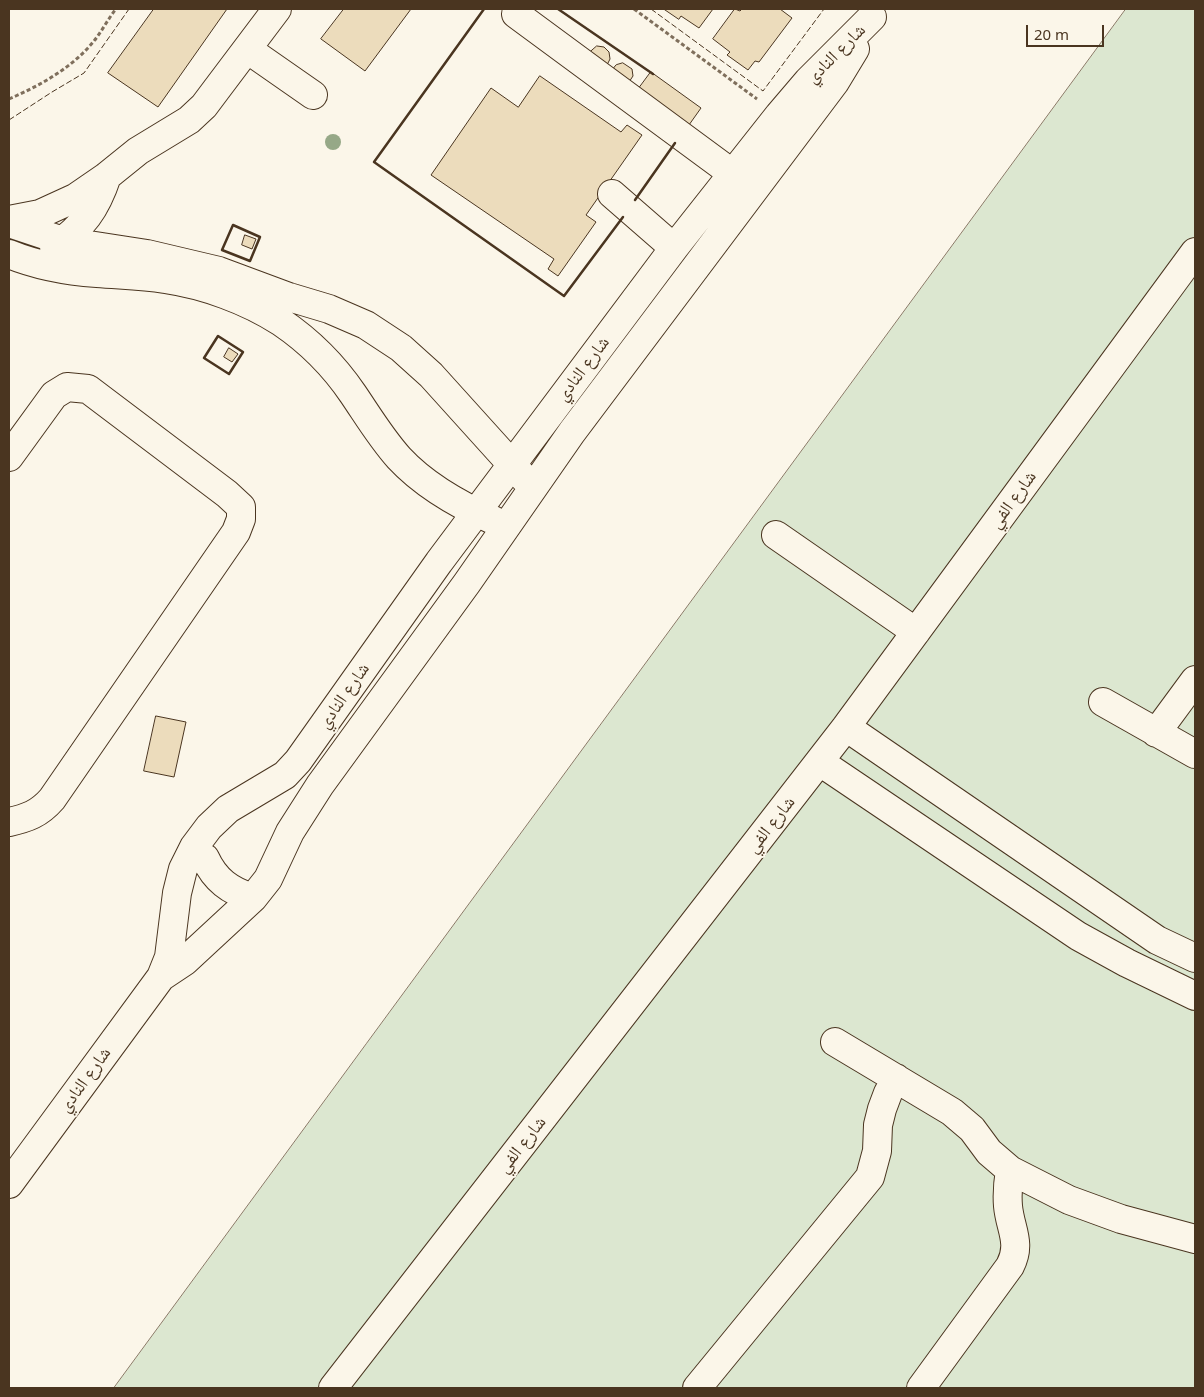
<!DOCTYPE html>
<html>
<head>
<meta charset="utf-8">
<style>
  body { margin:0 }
  #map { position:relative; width:1204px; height:1397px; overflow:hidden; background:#fbf6e9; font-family:"Noto Sans",sans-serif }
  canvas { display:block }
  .frame { position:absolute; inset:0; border:10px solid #4a3520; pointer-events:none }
  .scale { position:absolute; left:1026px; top:25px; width:78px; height:22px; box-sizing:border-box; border:2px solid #4a3520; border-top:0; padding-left:6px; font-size:15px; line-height:18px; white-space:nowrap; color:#4a3520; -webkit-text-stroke:4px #fbf6e9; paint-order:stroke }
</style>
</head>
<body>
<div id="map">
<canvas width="1204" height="1397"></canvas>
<div class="frame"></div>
<div class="scale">20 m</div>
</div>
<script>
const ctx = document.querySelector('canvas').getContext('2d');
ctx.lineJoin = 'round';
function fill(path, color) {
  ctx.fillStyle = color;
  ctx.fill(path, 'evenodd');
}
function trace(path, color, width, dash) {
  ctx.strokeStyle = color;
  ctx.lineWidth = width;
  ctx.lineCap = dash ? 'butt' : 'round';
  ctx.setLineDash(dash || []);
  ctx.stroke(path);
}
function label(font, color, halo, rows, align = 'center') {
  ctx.font = font + ' "Noto Sans","Noto Naskh Arabic",sans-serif';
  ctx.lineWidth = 4;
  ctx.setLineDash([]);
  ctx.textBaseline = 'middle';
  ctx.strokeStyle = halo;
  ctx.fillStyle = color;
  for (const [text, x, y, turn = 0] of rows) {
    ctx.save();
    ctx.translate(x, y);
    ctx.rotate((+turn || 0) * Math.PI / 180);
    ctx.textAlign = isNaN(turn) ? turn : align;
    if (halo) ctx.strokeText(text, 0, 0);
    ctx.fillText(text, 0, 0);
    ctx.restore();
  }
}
const green = new Path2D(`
  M1126,9H1195V1388H114Z`);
const building = new Path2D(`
  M154,9H227L158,107L108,73Z
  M344,9H411L365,71L321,39Z
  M664,9H713L699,28L681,16L679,19Z
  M735,9L740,11L742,9H780L792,18L759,62L755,61L748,70L727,55L730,52L713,39Z
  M597,46L604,47L609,52L610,59L607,65L588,54Z
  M623,63L632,69L633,76L629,82L611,71L616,65Z
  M651,72L701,108L684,132L634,95Z
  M540,76L621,132L627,125L642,135L586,215L596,222L558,276L548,269L554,259L431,175L491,88L518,107Z
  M245,235L256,239L252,249L242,245Z
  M229,348L238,354L232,362L224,357Z
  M156,716L186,722L174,777L144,771Z`);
const path = new Path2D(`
  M634,9L757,99
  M9,99C41,85 72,68 94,41C102,31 108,19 116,9`);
const minor = new Path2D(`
  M516,14L733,174
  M247,49L313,95
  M612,194L674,248
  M9,220L40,214L75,198L107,176L138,151L189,120L204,106L216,90L277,9
  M9,223L63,241L147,254L219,271L289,297L329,309L366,325L401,348L431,375L524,478
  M54,247C83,227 96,209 107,176
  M9,254C36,265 68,271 97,273C120,275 142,275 165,279C205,285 247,300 281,322C309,341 334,366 353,394C368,416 381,438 399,458C425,486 459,505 493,520
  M9,457L54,395L67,387L88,389L227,494L241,507V519L236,532L52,799C39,814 27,818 9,822
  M776,535L916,632
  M1103,702L1195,754
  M846,727L1157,940L1195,958
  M1156,733L1195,680
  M820,762L1078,936L1127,963L1195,996
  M205,858C215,880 230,891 253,898
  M161,977L185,961L253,898L268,879L290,832L320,785L467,583L572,432L835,82L855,49
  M835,1042L952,1112L972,1129L989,1152L1010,1170L1069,1200L1121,1219L1195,1239
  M9,1184L161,977L169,957L177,893L183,869L194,847L209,827L228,809L285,775L298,761L439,562L674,248L779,115L808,81L872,17
  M333,1388L846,727L1195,252
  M697,1388L870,1177L877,1151L878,1125L882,1109L888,1093L896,1078
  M921,1388L1010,1266C1022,1243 1010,1229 1008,1206C1007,1194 1008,1182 1010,1170`);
const fence = new Path2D(`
  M651,9L763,91L824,9
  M9,120L52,92L84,73L129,9`);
const wall = new Path2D(`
  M484,9L374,162L564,296L623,217
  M558,9L653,74
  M635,200L675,143
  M233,225L260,237L250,261L222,250Z
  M218,336L243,352L229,374L204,358Z`);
const trees = [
  [333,142]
];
const streetNames = [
  ["شارع النادي",836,54,-45],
  ["شارع النادي",583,369,-53],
  ["شارع الفي",1013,500,-54],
  ["شارع النادي",344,696,-55],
  ["شارع الفي",771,825,-52],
  ["شارع النادي",85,1080,-54],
  ["شارع الفي",522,1145,-52]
];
fill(green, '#dce7d0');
trace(green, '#887966', 1);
fill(building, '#ecdcbc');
trace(building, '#4a3520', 1);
trace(minor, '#4a3520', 30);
trace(path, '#7f6f5c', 3, [4, 2.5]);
trace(minor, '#fbf6e9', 28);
trace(fence, '#4a3520', 1, [6, 2.5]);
trace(wall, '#4a3520', 2.5);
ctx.fillStyle = '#96a887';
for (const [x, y] of trees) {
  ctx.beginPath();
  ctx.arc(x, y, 8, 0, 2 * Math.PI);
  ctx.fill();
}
label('18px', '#4a3520', '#fbf6e9', streetNames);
</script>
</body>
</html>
